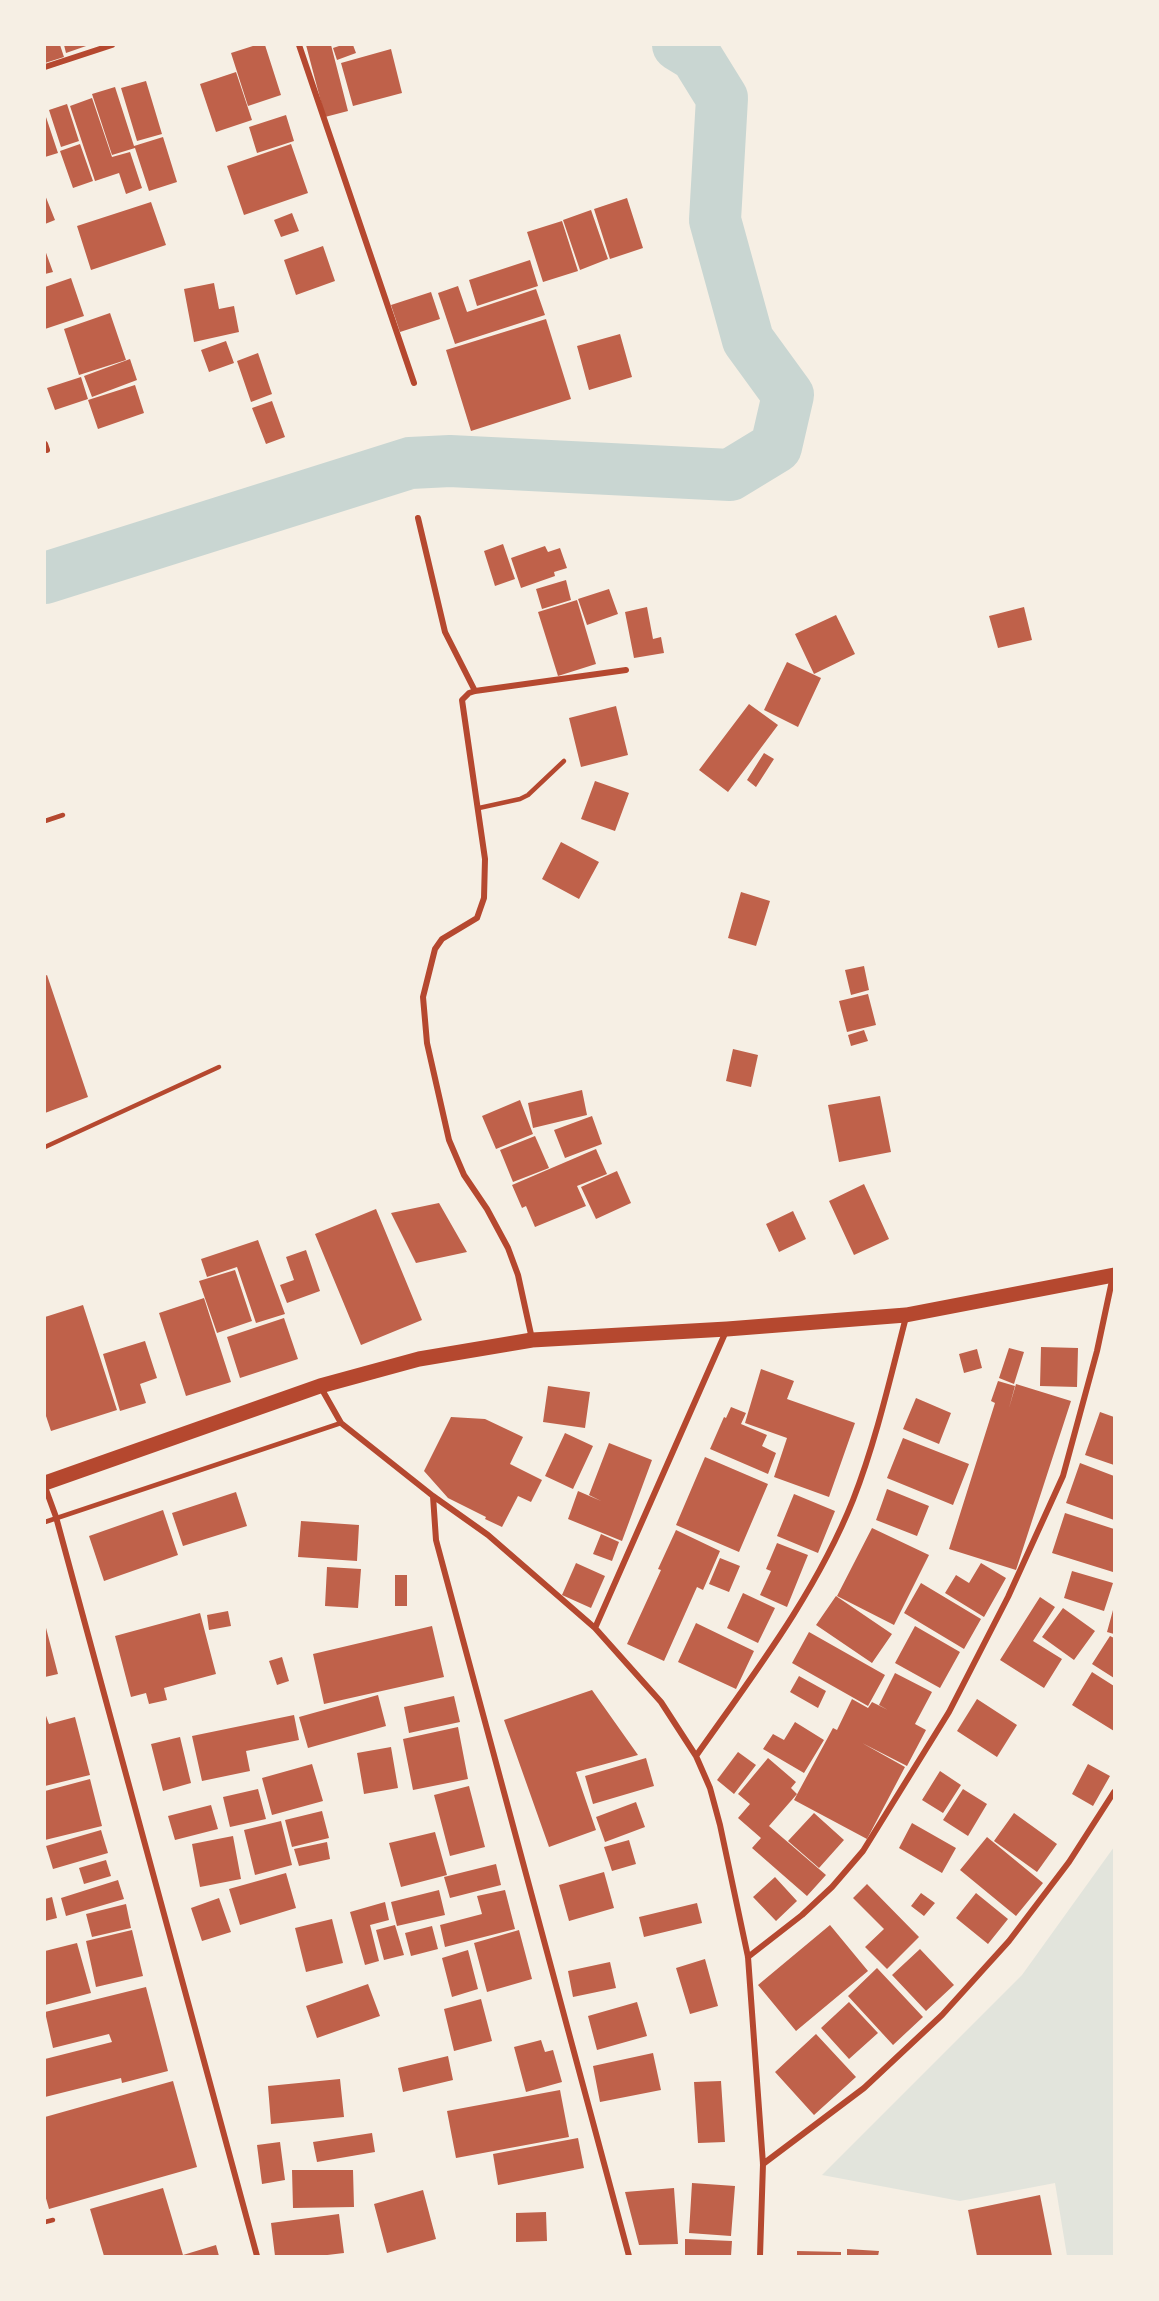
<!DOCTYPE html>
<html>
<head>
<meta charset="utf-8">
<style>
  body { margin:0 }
  #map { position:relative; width:1159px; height:2301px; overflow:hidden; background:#f6efe4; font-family:Literata,serif }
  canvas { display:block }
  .frame { position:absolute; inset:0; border:46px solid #f6efe4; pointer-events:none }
</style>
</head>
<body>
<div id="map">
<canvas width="1159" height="2301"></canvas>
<div class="frame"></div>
</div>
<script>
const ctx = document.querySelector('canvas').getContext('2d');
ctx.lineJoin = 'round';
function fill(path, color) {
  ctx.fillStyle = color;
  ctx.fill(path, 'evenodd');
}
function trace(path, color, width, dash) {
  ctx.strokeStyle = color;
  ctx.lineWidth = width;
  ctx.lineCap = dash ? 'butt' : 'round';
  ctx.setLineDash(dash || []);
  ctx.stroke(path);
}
const green = new Path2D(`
  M1114,1847V2256H1067L1055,2183L960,2201L822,2175L1022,1975Z`);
const river = new Path2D(`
  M45,578L410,463L450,461L730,475L776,447L788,395L748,340L715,220L722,98L696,56L678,45`);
const building = new Path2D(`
  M45,45H60L64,57L45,63Z
  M64,45H89L66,53Z
  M256,45H265L281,95L248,106L231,53Z
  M306,45H331L348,111L325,117Z
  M342,45H353L356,53L337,60L333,48Z
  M391,49L402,93L353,106L341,63Z
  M236,72L252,120L216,132L200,84Z
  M146,81L162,134L137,141L121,88Z
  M115,87L134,146L163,137L177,182L149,191L135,148L112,155L92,94Z
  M92,98L112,157L130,152L142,188L126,194L119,173L95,181L70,106Z
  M67,104L79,141L61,147L49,110Z
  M45,114L58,153L45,157Z
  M286,115L294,141L257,153L249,127Z
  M80,144L93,181L73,188L60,151Z
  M291,144L308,193L244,215L227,166Z
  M45,195L55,220L45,224Z
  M627,198L643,248L610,259L594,209Z
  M151,202L166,245L91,270L77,226Z
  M591,210L608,259L580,270L563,220Z
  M292,213L299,231L281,237L274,220Z
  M562,221L578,271L543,282L527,232Z
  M323,246L335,281L296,295L284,260Z
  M45,250L53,272L45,274Z
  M530,260L538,286L477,306L469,280Z
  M71,278L84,316L45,329V287Z
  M214,283L219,309L234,306L239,332L194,342L184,289Z
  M458,286L467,312L536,289L545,315L455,344L438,293Z
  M431,292L440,319L400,332L391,305Z
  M110,313L126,360L79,375L64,329Z
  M546,319L571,399L471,431L446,350Z
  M620,334L632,377L589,390L577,346Z
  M226,341L234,363L209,372L201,350Z
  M258,353L272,394L251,402L237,361Z
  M130,359L137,380L92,397L84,376Z
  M81,377L88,399L55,410L47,388Z
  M135,385L144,413L98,429L88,400Z
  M272,401L285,437L266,444L252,408Z
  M503,544L515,579L495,586L484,551Z
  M545,546L548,552L560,548L567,568L554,572L555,576L521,588L511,558Z
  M566,580L571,600L542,609L536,589Z
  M609,589L618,614L587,625L578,599Z
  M577,600L596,664L558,676L538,612Z
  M647,607L653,639L661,637L664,653L634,658L625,612Z
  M1024,607L1032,640L998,648L989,616Z
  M836,615L855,654L814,674L795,634Z
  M787,662L821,678L798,727L764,710Z
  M749,704L778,725L728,792L699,770Z
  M616,706L628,755L581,767L569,718Z
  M764,753L774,759L756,787L747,780Z
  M595,781L629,793L615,831L581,819Z
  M561,842L599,862L579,899L542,879Z
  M741,892L770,901L756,946L728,938Z
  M864,966L869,990L851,995L845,970Z
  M47,975L88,1097L45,1113V976Z
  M868,994L876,1025L847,1032L839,1001Z
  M864,1030L868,1041L851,1046L848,1035Z
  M733,1049L758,1055L751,1087L726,1081Z
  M582,1090L587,1115L533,1128L528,1103Z
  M880,1096L891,1152L839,1162L828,1105Z
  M520,1100L533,1134L496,1149L482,1116Z
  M592,1116L602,1144L565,1158L554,1130Z
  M535,1136L549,1168L513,1182L500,1150Z
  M596,1149L607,1174L577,1186L586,1206L535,1227L526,1206L522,1208L512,1185Z
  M617,1171L631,1203L596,1219L581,1187Z
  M864,1184L889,1239L854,1255L829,1201Z
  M439,1203L467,1252L416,1263L391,1213Z
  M376,1209L422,1320L361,1345L315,1234Z
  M793,1211L806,1239L779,1252L766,1224Z
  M258,1240L285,1314L256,1323L237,1267L207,1277L201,1259Z
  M306,1250L320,1291L287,1303L280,1285L294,1280L286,1257Z
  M235,1270L252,1321L217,1333L199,1281Z
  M204,1298L231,1382L186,1396L159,1313Z
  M83,1305L117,1410L51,1431L45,1413V1317Z
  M284,1318L298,1359L240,1378L227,1337Z
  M145,1341L157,1378L140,1384L146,1403L120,1411L103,1354Z
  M1041,1347L1078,1348L1077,1387L1040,1386Z
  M1009,1348L1024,1352L1014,1384L999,1378Z
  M977,1349L982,1368L964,1373L959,1354Z
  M761,1369L794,1381L787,1399L855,1423L829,1497L774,1477L787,1438L745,1423Z
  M998,1381L1015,1386L1009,1408L1016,1384L1071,1401L1016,1570L949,1549L995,1403L991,1401Z
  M548,1386L590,1392L585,1428L543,1422Z
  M916,1398L951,1413L939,1444L903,1429Z
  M731,1407L746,1413L741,1424L767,1435L762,1446L776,1453L768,1474L710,1449L724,1417L726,1418Z
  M1100,1412L1114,1417V1465L1085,1455Z
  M451,1417L485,1419L523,1437L510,1464L542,1480L531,1502L518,1496L502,1527L485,1519L486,1517L448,1498L424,1471Z
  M565,1433L593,1446L573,1489L545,1476Z
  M903,1438L969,1464L953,1505L887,1478Z
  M609,1443L652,1460L622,1541L568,1519L578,1491L601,1501L589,1495Z
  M705,1457L768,1484L739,1552L676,1525Z
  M1080,1463L1114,1476V1520L1066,1503Z
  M887,1489L929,1506L917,1536L876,1520Z
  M236,1492L247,1526L183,1546L172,1513Z
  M794,1494L835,1511L818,1553L777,1536Z
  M163,1510L178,1555L104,1581L89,1536Z
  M1065,1513L1114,1529L1113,1572L1052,1553Z
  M301,1521L359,1525L357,1561L298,1557Z
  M872,1528L929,1555L894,1625L837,1596Z
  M676,1530L720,1551L703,1590L697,1587L664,1661L627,1644L661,1570L658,1569Z
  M601,1534L619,1542L612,1561L593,1554Z
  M777,1543L808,1555L787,1607L760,1595L771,1571L766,1569Z
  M720,1558L740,1566L729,1592L709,1584Z
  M576,1563L605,1576L591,1608L562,1595Z
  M981,1563L1006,1578L984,1617L945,1593L956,1575L969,1583Z
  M327,1567L361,1569L358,1608L325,1606Z
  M1072,1571L1113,1583L1104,1611L1064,1598Z
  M395,1575H407V1606H395Z
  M921,1583L981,1619L964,1649L904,1613Z
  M743,1593L775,1608L758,1643L727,1628Z
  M836,1596L892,1634L872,1663L816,1625Z
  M1040,1597L1055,1607L1033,1641L1062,1659L1044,1688L1000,1660Z
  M1063,1608L1095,1631L1074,1660L1042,1637Z
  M1113,1610H1114V1634L1107,1632Z
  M228,1611L231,1626L209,1630L207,1615Z
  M200,1613L216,1674L164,1688L167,1700L149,1704L146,1693L131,1697L115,1636Z
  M696,1623L754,1651L736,1689L678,1662Z
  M45,1624L58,1674L45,1677Z
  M432,1626L444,1677L324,1704L313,1654Z
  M915,1626L960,1652L940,1688L895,1663Z
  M809,1632L885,1675L868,1706L792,1663Z
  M1110,1636L1114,1638V1678L1092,1664Z
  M282,1657L289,1681L277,1685L269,1661Z
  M1092,1672L1114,1686V1731L1072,1705Z
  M895,1673L932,1692L915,1724L926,1730L907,1766L862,1743L905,1767L867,1839L794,1800L833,1728L837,1730L852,1699L868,1708L872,1702L888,1710L879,1705Z
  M799,1676L826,1691L818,1708L790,1692Z
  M592,1690L638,1755L576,1772L596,1830L549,1847L504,1720Z
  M378,1695L386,1726L308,1748L299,1717Z
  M454,1696L460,1722L409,1733L404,1707Z
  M977,1699L1017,1725L997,1757L957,1731Z
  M45,1713L49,1724L75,1717L90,1775L45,1786Z
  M294,1715L299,1740L246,1751L250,1771L202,1781L192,1736Z
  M795,1722L824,1740L804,1773L763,1749L773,1734L784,1740Z
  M458,1727L468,1779L413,1790L403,1739Z
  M180,1737L191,1783L163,1791L151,1744Z
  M391,1747L398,1788L364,1794L357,1753Z
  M738,1752L756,1765L734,1794L717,1780Z
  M646,1758L654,1786L593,1804L585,1776Z
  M768,1758L796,1782L791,1788L797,1794L769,1826L826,1875L807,1896L752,1848L761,1838L738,1818L750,1804L738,1794Z
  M312,1764L323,1801L272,1815L262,1778Z
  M1088,1764L1110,1776L1093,1806L1072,1794Z
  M940,1771L961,1785L943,1813L922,1800Z
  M90,1779L102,1826L45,1840V1791Z
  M469,1786L485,1847L450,1856L434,1795Z
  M258,1789L266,1819L230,1827L223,1797Z
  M963,1789L987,1804L968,1836L943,1820Z
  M636,1802L645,1827L605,1842L596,1817Z
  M211,1805L218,1829L175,1840L168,1816Z
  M322,1811L329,1838L292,1847L285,1820Z
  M814,1813L844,1840L819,1868L788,1841Z
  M1014,1813L1057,1844L1037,1872L994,1841Z
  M281,1821L292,1865L255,1875L244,1830Z
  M912,1823L956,1848L942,1873L899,1848Z
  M101,1830L108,1853L53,1869L46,1846Z
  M435,1832L447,1875L401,1887L389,1843Z
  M233,1836L241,1879L200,1887L192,1844Z
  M987,1837L1043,1883L1016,1916L960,1870Z
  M629,1840L636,1864L612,1871L604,1847Z
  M327,1842L330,1859L299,1866L294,1849Z
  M106,1860L111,1876L84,1884L79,1868Z
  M496,1864L501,1885L450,1898L444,1877Z
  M604,1872L614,1908L569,1921L559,1885Z
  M286,1873L296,1908L240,1925L229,1889Z
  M775,1877L797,1901L776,1921L753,1897Z
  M118,1880L124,1899L66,1916L61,1898Z
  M867,1884L919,1937L887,1969L865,1947L884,1929L853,1898Z
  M439,1890L445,1915L397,1926L391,1902Z
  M505,1890L515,1929L445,1947L440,1925L482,1914L477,1896Z
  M921,1893L935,1903L924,1916L911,1906Z
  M976,1893L1008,1919L988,1944L956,1918Z
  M52,1897L57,1918L45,1921V1899Z
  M219,1898L231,1932L202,1941L191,1908Z
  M385,1902L389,1920L370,1925L379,1961L365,1965L350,1912Z
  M697,1903L702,1923L644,1937L639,1917Z
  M126,1904L131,1928L92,1937L86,1914Z
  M332,1919L343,1963L306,1972L295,1928Z
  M395,1925L404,1955L384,1960L376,1930Z
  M830,1925L868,1971L796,2031L758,1985Z
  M432,1926L438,1949L411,1956L405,1933Z
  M132,1930L143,1976L96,1987L86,1941Z
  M519,1930L532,1979L487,1992L474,1943Z
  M77,1943L91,1993L45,2005V1951Z
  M920,1949L954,1985L926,2011L892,1975Z
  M468,1950L478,1989L452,1997L442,1958Z
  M705,1959L718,2006L690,2014L676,1968Z
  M610,1962L616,1988L573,1997L568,1971Z
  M877,1968L923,2017L893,2045L848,1996Z
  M368,1984L380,2016L317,2038L306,2006Z
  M146,1987L168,2071L122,2083L121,2078L45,2097V2059L112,2042L109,2034L53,2048L45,2012Z
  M481,1999L492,2041L454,2051L444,2009Z
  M637,2002L647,2036L597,2050L588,2016Z
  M849,2002L878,2033L849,2059L821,2028Z
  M816,2034L856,2077L814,2115L775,2072Z
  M541,2040L545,2052L553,2050L562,2082L526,2092L514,2047Z
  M653,2053L661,2090L600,2102L593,2066Z
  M448,2056L453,2080L403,2092L398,2068Z
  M340,2079L344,2117L271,2124L268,2086Z
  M173,2081L197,2167L49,2209L45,2195V2117Z
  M721,2081L725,2142L698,2143L694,2082Z
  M560,2090L569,2137L456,2158L447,2111Z
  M372,2133L375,2152L317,2162L313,2142Z
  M578,2138L584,2168L498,2185L493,2154Z
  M280,2142L285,2180L262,2184L257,2145Z
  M292,2170H353L354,2207L293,2208Z
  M692,2183L735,2186L731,2236L689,2233Z
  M163,2188L183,2255L216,2245L219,2256H104L90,2209Z
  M674,2188L678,2244L639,2245L625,2192Z
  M423,2190L436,2239L387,2253L374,2204Z
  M1040,2195L1052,2256H977L968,2210Z
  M546,2212L547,2241L516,2242V2213Z
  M339,2214L344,2253L319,2256H275L271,2223Z
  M685,2239L732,2241L731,2256H685Z
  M847,2249L879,2251L878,2256H847Z
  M797,2251L841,2252V2256H797Z`);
const service = new Path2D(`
  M479,808L520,799L528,795L564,761
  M45,821L63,815
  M45,1147L219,1067
  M45,1522L341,1423
  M45,2222L53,2220`);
const minor = new Path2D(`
  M299,45L414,383
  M45,67L112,45
  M45,444L47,450
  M418,518L445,632L475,691
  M532,1339L518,1275L508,1248L487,1209L464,1175L449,1140L427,1043L423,997L435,949L442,939L477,918L484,898L485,859L462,700L469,693L475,691L626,670
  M320,1386L341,1423L433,1496L488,1535L595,1628L661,1702L696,1756L710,1788L720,1825L748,1957L763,2164L760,2256
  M45,1487L56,1517L257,2256
  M433,1496L436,1540L629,2256
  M595,1628L727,1329
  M696,1756C753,1675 816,1593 853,1500C876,1441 890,1379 906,1317
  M748,1957L802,1915L832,1887L863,1851L949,1712L1008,1597L1063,1476L1097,1351L1113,1276
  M763,2164L864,2088L942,2015L1009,1941L1069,1862L1114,1792`);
const primary = new Path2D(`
  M45,1483L320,1386L419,1359L532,1340L727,1329L906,1315L1114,1275`);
fill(green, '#e2e4dc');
trace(river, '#c9d6d2', 52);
fill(building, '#bf614a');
trace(service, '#b5482f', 4.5);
trace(minor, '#b5482f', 6);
trace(primary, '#b5482f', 15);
</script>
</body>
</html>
